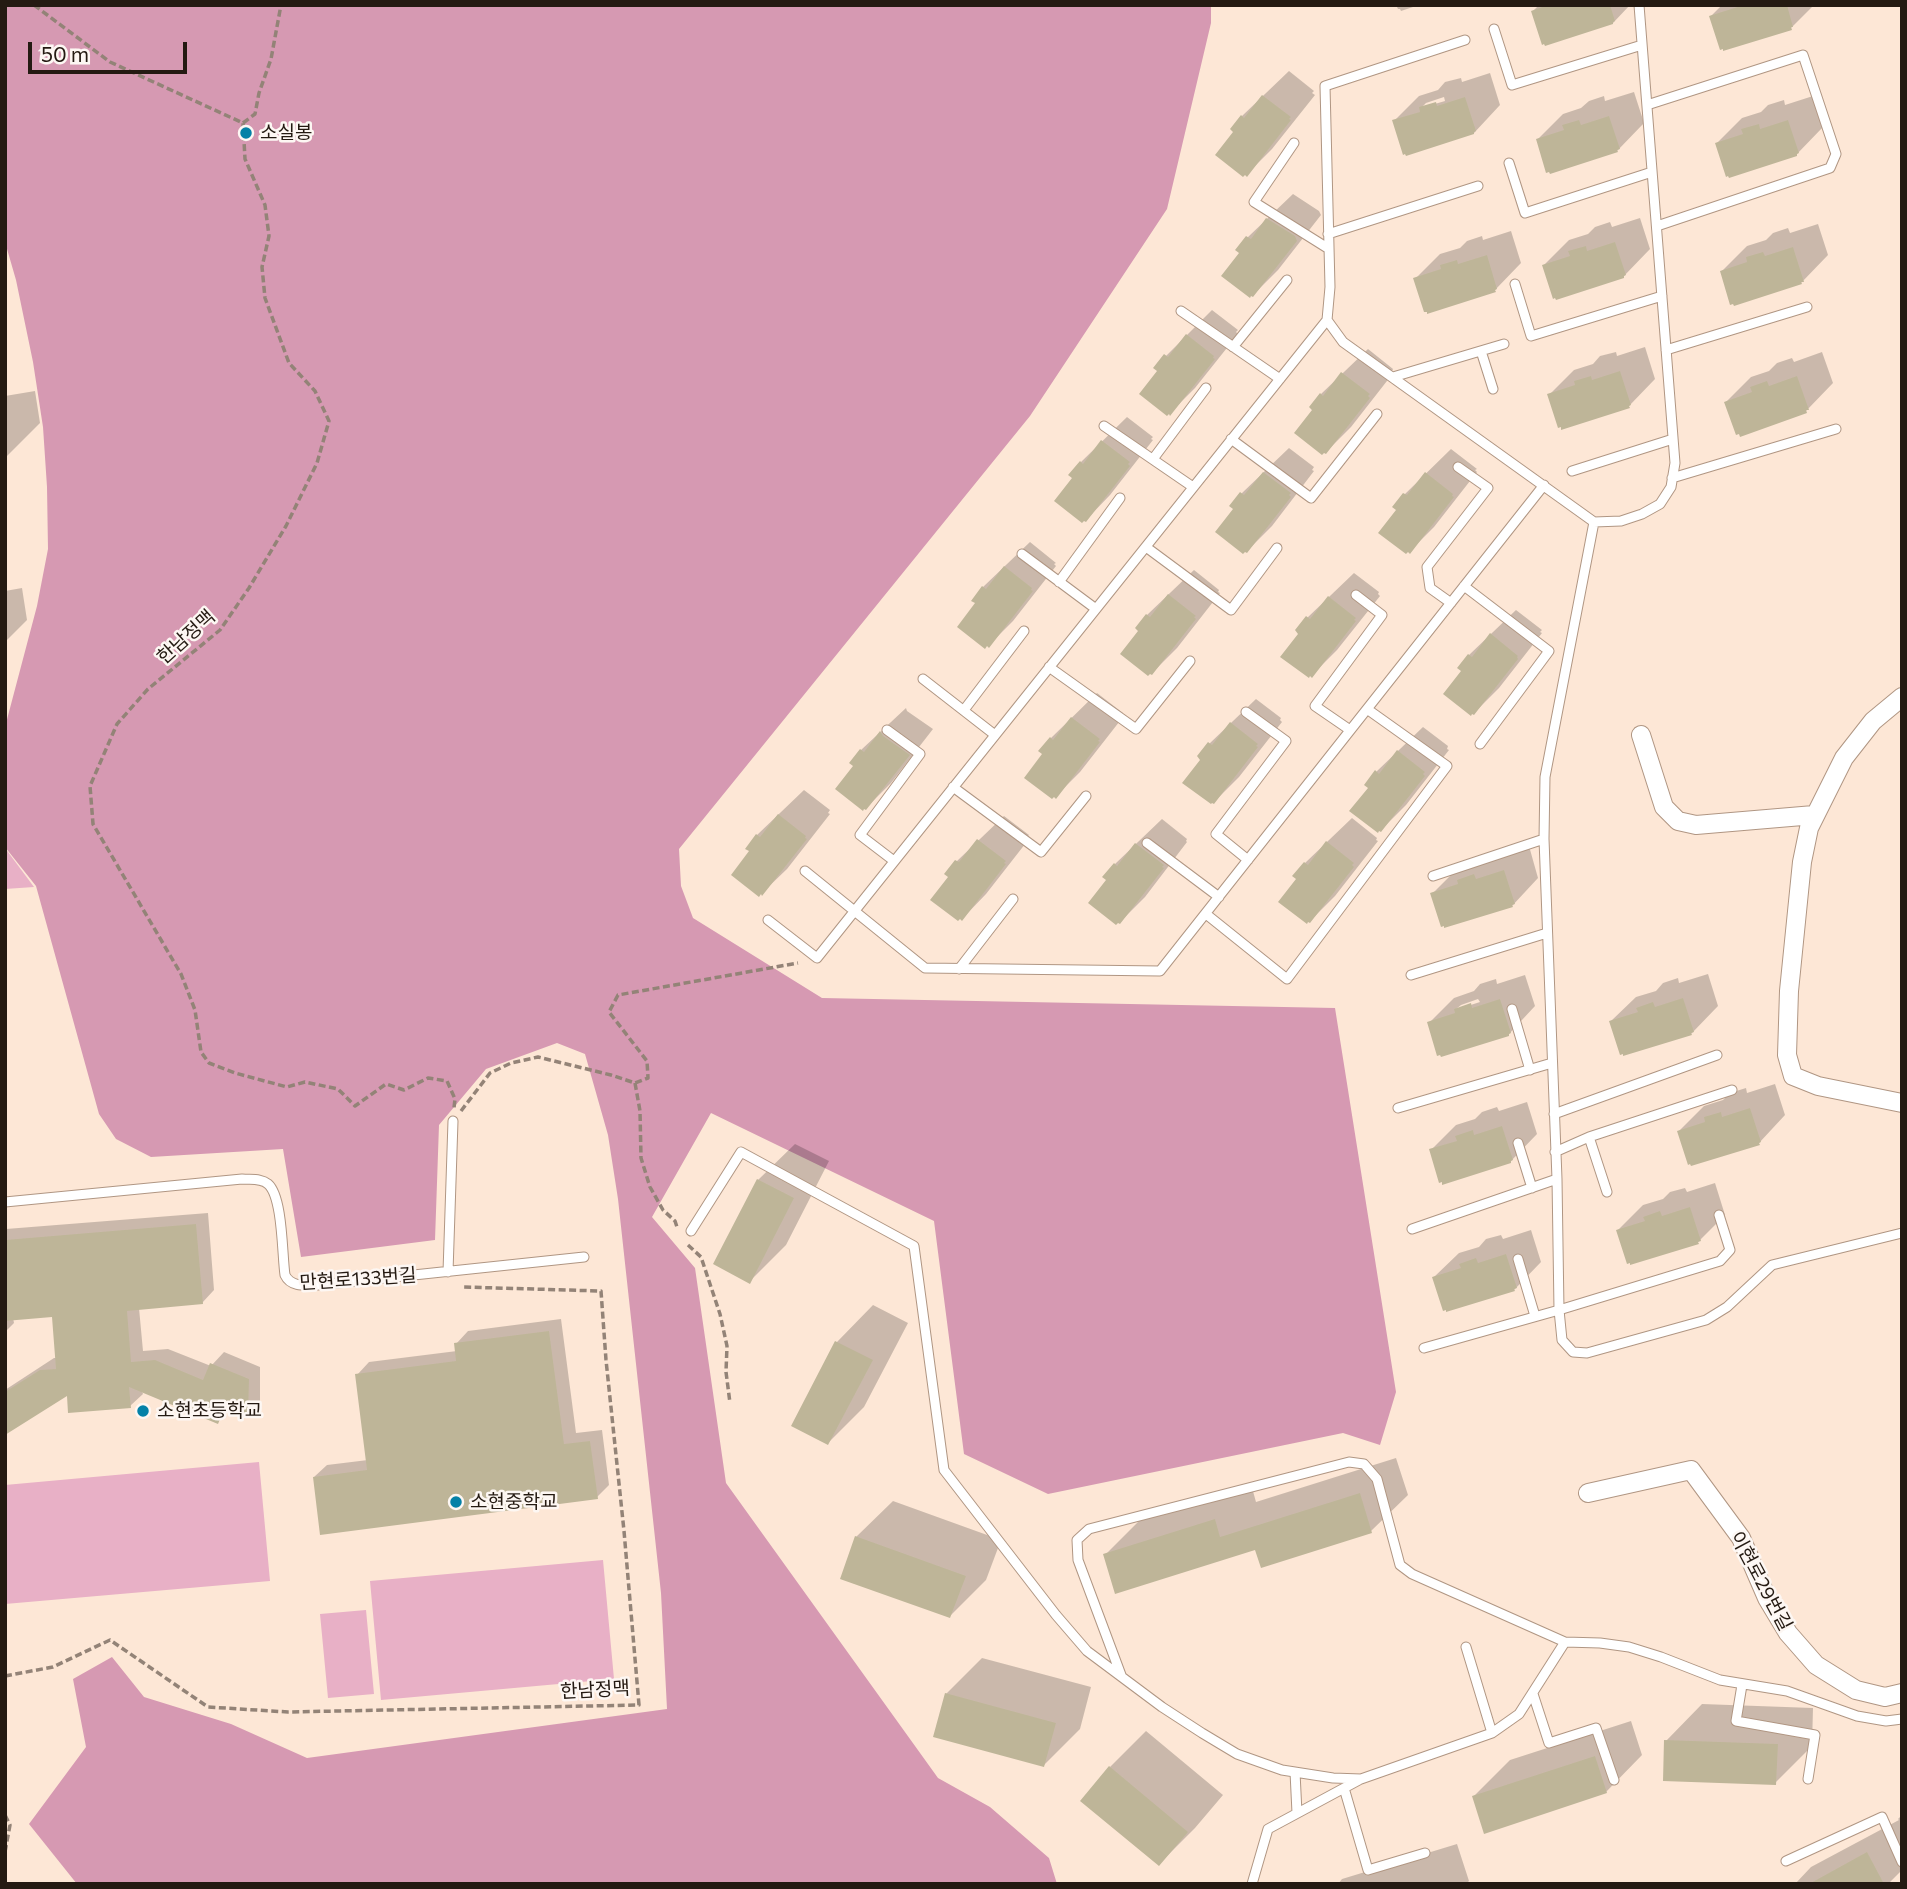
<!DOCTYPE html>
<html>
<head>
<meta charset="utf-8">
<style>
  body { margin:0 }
  #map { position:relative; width:1907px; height:1889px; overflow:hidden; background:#fde7d6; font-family:Commissioner,sans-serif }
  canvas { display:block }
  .frame { position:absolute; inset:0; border:7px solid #241a12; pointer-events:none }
  .scale { position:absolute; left:28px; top:42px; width:159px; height:32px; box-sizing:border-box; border:4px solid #241a12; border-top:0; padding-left:9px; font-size:21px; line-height:24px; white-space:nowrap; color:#241a12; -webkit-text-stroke:5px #fdf7f3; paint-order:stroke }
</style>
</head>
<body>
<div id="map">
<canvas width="1907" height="1889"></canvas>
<div class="frame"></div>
<div class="scale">50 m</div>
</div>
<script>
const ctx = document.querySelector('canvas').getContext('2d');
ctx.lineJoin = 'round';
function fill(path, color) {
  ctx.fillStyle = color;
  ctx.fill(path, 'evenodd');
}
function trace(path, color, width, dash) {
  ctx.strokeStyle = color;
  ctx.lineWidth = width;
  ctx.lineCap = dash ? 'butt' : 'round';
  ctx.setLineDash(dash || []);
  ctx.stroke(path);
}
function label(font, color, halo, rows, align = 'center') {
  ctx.font = font + ' Commissioner,"Noto Sans KR",sans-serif';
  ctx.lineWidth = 5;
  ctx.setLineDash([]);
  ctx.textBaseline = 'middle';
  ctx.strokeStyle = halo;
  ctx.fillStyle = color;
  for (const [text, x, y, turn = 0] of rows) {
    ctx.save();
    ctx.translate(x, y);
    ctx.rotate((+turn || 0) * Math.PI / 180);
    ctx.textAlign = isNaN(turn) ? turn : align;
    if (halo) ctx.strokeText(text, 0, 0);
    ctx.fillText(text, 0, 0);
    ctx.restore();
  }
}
const green = new Path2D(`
  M5,848L34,887L5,889Z
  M259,1462L270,1581L5,1604V1485Z
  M603,1560L614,1679L381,1700L370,1581Z
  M366,1610L374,1694L328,1698L320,1614Z`);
const forest = new Path2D(`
  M5,5H1211V23L1167,209L1030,416L679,849L681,886L693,918L822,998L1335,1008L1396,1392L1380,1445L1343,1433L1048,1494L964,1454L934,1221L711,1113L652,1217L695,1268L726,1483L938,1778L990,1807L1049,1858L1057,1884H77L29,1824L86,1747L73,1679L112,1657L144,1697L231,1724L307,1758L667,1709L661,1593L618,1199L608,1135L585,1054L557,1043L486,1069L439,1125L435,1240L301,1257L283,1149L151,1157L116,1139L99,1114L36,886L5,847V727L37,606L48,549L47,487L43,427L33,362L16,280L5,242Z`);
const shadow = new Path2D(`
  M1396,5H1419L1401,11L1400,9H1398Z
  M1539,5H1630L1613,23L1533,11Z
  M1722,5H1814L1791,28L1711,16Z
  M1289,71L1314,91L1312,93L1315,95L1272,149L1247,174L1236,132L1242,116Z
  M1490,73L1500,105L1474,133L1394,121L1419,96L1438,90L1445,82L1461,78L1462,82ZM1444,97L1445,101L1421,108L1426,103Z
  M1634,92L1644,123L1617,151L1538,139L1563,114L1581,108L1589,101L1604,96L1605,101Z
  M1813,96L1823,127L1796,155L1717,143L1742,118L1761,112L1768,105L1784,100L1785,105Z
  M1293,194L1319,211L1321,215L1278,270L1253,295L1242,252L1238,250L1248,237Z
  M1640,218L1650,249L1623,277L1544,265L1569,240L1588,234L1595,227L1610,222L1612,227Z
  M1818,224L1828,255L1801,283L1722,271L1747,246L1766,240L1773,233L1788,228L1790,233Z
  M1511,231L1521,263L1495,290L1415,279L1440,254L1460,248L1467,241L1482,236L1483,240Z
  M1212,310L1238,330L1236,332L1238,334L1195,388L1170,413L1166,356Z
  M1645,347L1655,379L1629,406L1549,395L1574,370L1593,364L1600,356L1616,352L1617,356Z
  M1368,349L1393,369L1392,371L1394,372L1351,427L1326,452L1311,407L1321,394Z
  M1822,352L1833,383L1806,411L1726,402L1751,377L1769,371L1777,363L1792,358L1794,362Z
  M35,391L40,423L5,458V396Z
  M1127,417L1153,437L1151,439L1153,440L1110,495L1086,520L1071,475L1081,462Z
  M1289,448L1314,467L1312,470L1314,471L1272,526L1247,551L1236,509L1232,506L1242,493Z
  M1451,449L1477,469L1475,470L1477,472L1434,527L1410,551L1399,509L1395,506L1405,494Z
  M1030,542L1056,563L1054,564L1056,566L1013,621L988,646L978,603L983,587Z
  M1194,570L1219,590L1218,592L1220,593L1177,648L1152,673L1141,631L1147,615Z
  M1354,573L1379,592L1378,594L1380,596L1337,650L1312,675L1301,633L1307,618Z
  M22,588L27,620L5,642V591Z
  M1516,610L1542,630L1540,632L1542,633L1499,688L1474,713L1463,670L1459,668L1469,655Z
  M1097,693L1123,713L1122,715L1123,717L1080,772L1056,796L1045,754L1051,738Z
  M1256,699L1281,718L1280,720L1282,722L1239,777L1214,802L1203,759L1209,744Z
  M906,708L907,711L933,729L891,783L866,808L855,766L861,750Z
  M1423,727L1448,746L1447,749L1449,750L1406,805L1381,830L1376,772Z
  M804,790L830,810L828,813L830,814L787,869L762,893L751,851L757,835Z
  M1004,816L1029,835L1027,837L1029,839L986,894L962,919L951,876L947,873L957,861Z
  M1352,818L1377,838L1376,840L1378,841L1335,896L1310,921L1299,878L1305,863Z
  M1162,819L1187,839L1186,841L1187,842L1145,897L1120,922L1109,880L1115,864Z
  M1529,846L1538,878L1512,906L1432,894L1457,869Z
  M1708,974L1718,1006L1691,1034L1611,1021L1636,997L1656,991L1663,983L1678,978L1679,983Z
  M1525,975L1535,1006L1508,1035L1429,1023L1454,998L1474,991L1480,984L1496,979L1497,984ZM1478,999L1480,1002L1455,1010L1461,1005Z
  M1775,1084L1785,1115L1759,1143L1679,1131L1704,1106L1723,1100L1730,1093L1746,1088L1747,1093Z
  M1527,1102L1537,1134L1510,1162L1431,1150L1456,1125L1475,1119L1482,1112L1497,1107L1499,1111Z
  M795,1144L829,1161L786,1245L750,1281L758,1180Z
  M1715,1183L1725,1215L1698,1242L1618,1230L1643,1205L1663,1199L1670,1192L1685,1188L1687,1192Z
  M208,1213L214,1290L202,1303L139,1308L143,1351L168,1349L211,1366L224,1352L260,1367V1403L248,1415L230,1408L217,1422L142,1391L143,1394L130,1406L68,1393L5,1433V1390L54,1358H57L54,1315L13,1318L14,1323L5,1332V1225L6,1229Z
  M1531,1230L1541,1262L1514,1290L1434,1277L1459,1253L1479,1247L1486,1239L1501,1235L1503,1239Z
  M873,1305L908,1323L864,1407L828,1443L793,1425L837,1342Z
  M561,1319L576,1433L602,1430L609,1485L597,1497L314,1477L327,1465L368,1460L357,1375L369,1362L457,1351L456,1344L468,1331Z
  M1396,1458L1408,1495L1371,1531L1262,1566L1256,1548L1105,1555L1141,1519L1251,1484L1256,1502Z
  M893,1501L1001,1540L986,1580L950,1616L856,1537Z
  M982,1658L1091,1687L1080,1729L1044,1765L946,1694Z
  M1702,1704L1813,1708L1812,1746L1775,1783L1666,1741Z
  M1631,1721L1642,1755L1606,1792L1474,1796L1510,1760Z
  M1146,1731L1223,1795L1195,1828L1159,1864L1110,1767Z
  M1902,1815V1870L1888,1884H1795L1811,1867L1899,1820L1898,1819Z
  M1457,1844L1469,1881L1466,1884H1338L1342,1879Z`);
const building = new Path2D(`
  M1548,5H1610L1615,21L1613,22V24L1545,46L1544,44L1542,45L1531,11Z
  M1744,5H1787L1793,27H1791L1792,30L1723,51V49L1720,50L1709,16Z
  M1262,95L1291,117L1289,119L1291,120L1247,177L1245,175L1243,177L1215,155L1233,132L1230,129L1241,115L1244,118Z
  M1465,97L1476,131L1474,132V134L1406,156L1405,154L1403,155L1392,120L1420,112L1419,107L1436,102L1437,106Z
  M1609,116L1620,149L1617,150L1618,152L1550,174L1549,172L1546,173L1536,139L1564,130L1562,125L1579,120L1581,125Z
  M1788,120L1799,153L1797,154V156L1729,178L1728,176L1726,177L1715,143L1743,134L1741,129L1759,124L1760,129Z
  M1266,218L1295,236L1297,241L1253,297L1251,296L1250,298L1221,276L1239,253L1235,250L1246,236L1251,239Z
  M1615,242L1626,275L1624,276V278L1556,300L1555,298L1553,299L1542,265L1570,256L1568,251L1586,246L1587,251Z
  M1793,247L1804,282H1801L1802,284L1734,306L1733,304L1730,305L1720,271L1747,262L1746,257L1763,252L1765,256Z
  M1487,255L1497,289L1495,290L1496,292L1427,314V312H1424L1413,278L1441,269L1440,265L1457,260L1458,264Z
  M1186,334L1214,356L1213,358L1215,359L1170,416L1169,414L1167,416L1139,394L1157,371L1153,368L1164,354L1168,357Z
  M1620,371L1631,405L1629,406L1630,408L1561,430V427L1558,428L1547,394L1575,385L1574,381L1591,376L1592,380Z
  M1341,372L1370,394L1368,396L1370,398L1326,454L1324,453L1322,455L1294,433L1312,410L1309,407L1320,393L1323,396Z
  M1797,376L1809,410H1806L1807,413L1740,437L1739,434L1736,435L1724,402L1752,392L1750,387L1767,381L1769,386Z
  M1101,440L1130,462L1128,464L1130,466L1086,522L1084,521L1082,523L1054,501L1072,478L1068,475L1080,461L1083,464Z
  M1263,472L1291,493L1289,495L1291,497L1247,553L1245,552L1243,554L1215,532L1233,509L1229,506L1240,492L1244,495Z
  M1425,472L1453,494L1452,496L1454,497L1410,554L1408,552L1406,554L1378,533L1396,510L1392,507L1403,493L1407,495Z
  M1004,566L1032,588L1031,590L1033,591L989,648L987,646L985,649L957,627L975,603L971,601L982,586L986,589Z
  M1168,594L1196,616L1194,617L1196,619L1152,675L1150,674L1148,676L1120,654L1138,631L1135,628L1146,614L1150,617Z
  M1328,596L1356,618L1354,620L1356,621L1312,678L1310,676L1309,678L1280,657L1298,634L1295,630L1306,616L1310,619Z
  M1490,633L1518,656L1517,657L1518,659L1474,715L1472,714L1471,716L1443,694L1461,671L1457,668L1468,654L1472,657Z
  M1071,717L1100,739L1098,741L1100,742L1056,799L1054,797L1052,799L1024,778L1042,754L1038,751L1050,737L1053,740Z
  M1230,722L1258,744L1256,746L1258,747L1214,804L1212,803L1211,804L1182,783L1200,760L1197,756L1208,742L1212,745Z
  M880,731L883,736L910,755L866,810L864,809L863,811L835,789L853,766L849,763L860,749L864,752Z
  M1397,750L1425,772L1423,774L1425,776L1381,832L1379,831L1378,833L1349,811L1368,788L1364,785L1375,770L1379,774Z
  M778,814L806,836L805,838L807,839L762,896L761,894L759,897L731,875L749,851L745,849L756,834L760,837Z
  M977,839L1006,861L1004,863L1006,864L962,921L960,919L958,921L930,900L948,877L944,874L955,860L959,862Z
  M1326,841L1354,863L1352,865L1354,867L1310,923L1308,922L1307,924L1278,902L1296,879L1292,876L1304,862L1308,865Z
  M1135,843L1164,865L1162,867L1164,868L1120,924L1118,923L1116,925L1088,903L1106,880L1102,877L1114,863L1117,866Z
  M1504,870L1515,904L1512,905L1513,907L1444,928V926L1441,927L1430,893L1458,884L1457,880L1474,874L1476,879Z
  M1683,998L1694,1032L1691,1033L1692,1035L1623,1056V1054L1620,1055L1609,1021L1638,1012L1636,1008L1653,1002L1655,1007Z
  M1500,999L1511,1033L1509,1034V1036L1441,1057L1440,1055L1437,1056L1427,1022L1455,1013L1454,1009L1471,1003L1472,1008Z
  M1750,1108L1761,1142L1759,1143L1760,1145L1691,1166L1690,1164L1688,1165L1677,1131L1705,1122L1704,1117L1721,1112L1722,1117Z
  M1502,1126L1513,1160L1511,1161V1163L1442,1185V1182L1439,1183L1429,1149L1457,1141L1455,1136L1473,1130L1474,1135Z
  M757,1179L794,1198L750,1284L713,1264Z
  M1690,1207L1701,1241L1698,1242L1699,1244L1630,1265V1263L1627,1264L1616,1230L1645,1221L1643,1217L1660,1211L1662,1216Z
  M196,1224L203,1304L127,1311L131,1362L155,1360L203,1380L210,1363L249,1379L248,1417L225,1407L218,1424L129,1387L131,1408L68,1413L67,1396L5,1435V1392L40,1370L56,1369L52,1317L5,1321V1240Z
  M1506,1254L1517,1288L1514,1289L1515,1291L1446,1312V1310L1443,1311L1432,1277L1461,1268L1459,1264L1476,1258L1478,1263Z
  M549,1331L564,1444L590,1441L598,1499L320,1535L313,1477L367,1470L355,1374L456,1361L454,1343Z
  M835,1341L873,1360L828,1445L791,1426Z
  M1360,1493L1372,1533L1261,1568L1255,1550L1115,1594L1103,1554L1215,1519L1220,1537Z
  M855,1536L966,1576L950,1618L840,1579Z
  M945,1693L1056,1723L1044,1767L933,1737Z
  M1664,1740L1778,1744L1776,1785L1663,1781Z
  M1595,1756L1607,1793L1484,1834L1472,1796Z
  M1109,1766L1188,1832L1159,1866L1080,1801Z
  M1867,1852L1884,1884H1809Z`);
const path = new Path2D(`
  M34,5L110,62L243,123L245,159L265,205L269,236L262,267L265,298L289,363L315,391L329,421L317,463L286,526L249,588L220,630L148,689L117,724L90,786L93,824L181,974L195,1010L201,1052L209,1063L235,1073L287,1087L305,1082L338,1089L355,1106L386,1084L404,1090L428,1078L447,1081L455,1099L454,1108
  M243,123L255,114L259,93L271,59L281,5
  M635,1083L640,1111L641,1158L650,1187L663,1210L675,1221L677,1227
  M461,1111L490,1073L511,1063L538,1057L611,1075L635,1083L648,1078L647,1061L609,1012L618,995L798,963
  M688,1245L701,1257L720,1314L727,1346L726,1372L730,1403
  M5,1676L53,1667L110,1640L208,1707L288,1712L639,1705L624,1531L606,1360L601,1291L463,1287
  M5,1815L10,1825L5,1852`);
const service = new Path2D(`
  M1639,5L1675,463L1671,487L1660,504L1642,514L1621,521L1594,522L1545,777L1544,839L1557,1179L1559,1310L1562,1340L1573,1352L1587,1353L1706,1320L1727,1307L1772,1265L1902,1233
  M1494,29L1512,85L1642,45
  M1465,40L1325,86L1330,287L1327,320L1343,342L1594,522
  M1647,105L1803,55L1836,154L1830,168L1657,226
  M1294,143L1254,202L1329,249
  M1509,163L1525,213L1652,172
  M1328,234L1478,186
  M1515,284L1531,336L1662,296
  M1181,311L1280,379
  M1233,347L1287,280
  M1666,350L1807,307
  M1481,351L1493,389
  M1393,377L1504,344
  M1104,426L1193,487
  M1231,439L1311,498L1377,414
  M1153,459L1206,388
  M1572,471L1673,439
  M1672,478L1836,429
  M1146,547L1231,610L1277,548
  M1022,554L1096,609
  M1059,582L1120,498
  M1464,586L1549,651L1480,744
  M1451,603L1430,588L1427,567L1488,488L1458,467
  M1049,667L1136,729L1190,661
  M923,679L995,735
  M964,710L1024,631
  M1246,712L1286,741L1216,834L1248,860
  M887,730L920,754L860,835L894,861
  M1350,730L1315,706L1382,615L1356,595
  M953,787L1041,852L1086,796
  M1147,843L1219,897
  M805,871L925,968L1160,971L1544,485
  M1433,876L1544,839
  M1206,914L1287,979L1447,766L1367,709
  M768,920L817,958L1327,320
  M959,969L1013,899
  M1411,975L1547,933
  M1512,1009L1530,1070
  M1398,1108L1552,1063
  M1554,1114L1717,1055
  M1589,1137L1607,1192
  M1518,1143L1532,1188
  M1555,1152L1589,1137L1732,1090
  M5,1202L242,1179C251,1180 261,1178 268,1184C283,1197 282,1255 285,1275C291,1288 307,1285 319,1285L584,1257
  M1412,1229L1557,1179
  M691,1231L741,1152L914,1246L944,1470L1056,1615L1087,1651L1162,1707L1202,1733L1237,1754L1282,1770L1333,1778L1361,1779L1492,1733L1519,1714L1565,1642L1600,1643L1629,1647L1661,1657L1720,1680L1787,1691L1857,1716L1886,1721L1902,1719
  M1518,1259L1535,1316
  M448,1272L453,1121
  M1424,1348L1559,1310L1720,1261L1730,1250L1719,1215
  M1466,1647L1492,1733
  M1121,1675L1078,1560L1077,1540L1089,1529L1349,1462L1364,1464L1377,1479L1400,1565L1412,1574L1565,1642
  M1742,1685L1736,1721L1815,1735L1808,1779
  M1533,1694L1549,1743L1596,1728L1614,1780
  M1295,1772L1297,1813
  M1344,1788L1368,1870L1425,1853
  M1786,1861L1882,1817L1902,1862
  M1252,1884L1268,1829L1359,1780`);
const minor = new Path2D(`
  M1902,697L1873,721L1844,758L1809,828L1802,862L1789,991L1787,1055L1793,1076L1818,1086L1902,1103
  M1641,735L1664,807L1678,821L1696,825L1814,815
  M1588,1493L1691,1470L1741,1538L1767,1598L1788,1633L1816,1665L1856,1690L1885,1697L1902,1693`);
const markers = [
  [246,133,7,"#0481a7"],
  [143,1411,7,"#0481a7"],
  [456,1502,7,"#0481a7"]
];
const poiNames = [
  ["소실봉",260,133],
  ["소현초등학교",157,1411],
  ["소현중학교",470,1502]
];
const streetNames = [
  ["한남정맥",186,637,-42],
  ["만현로133번길",358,1279,-4],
  ["이현로29번길",1761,1581,62],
  ["한남정맥",595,1690,-3]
];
fill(green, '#e8b0c6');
fill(forest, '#d699b2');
fill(shadow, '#0003');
fill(building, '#beb598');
trace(service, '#b09683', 11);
trace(minor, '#b09683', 20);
trace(path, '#938377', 3.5, [7, 3.5]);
trace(service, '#fff', 9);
trace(minor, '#fff', 18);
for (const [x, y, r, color] of markers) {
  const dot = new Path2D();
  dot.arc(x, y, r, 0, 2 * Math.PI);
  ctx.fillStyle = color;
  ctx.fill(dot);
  trace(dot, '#fdf7f3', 2.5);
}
label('19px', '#241a12', '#fdf7f3', poiNames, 'left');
label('19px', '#241a12', '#fdf7f3', streetNames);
</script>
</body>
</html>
